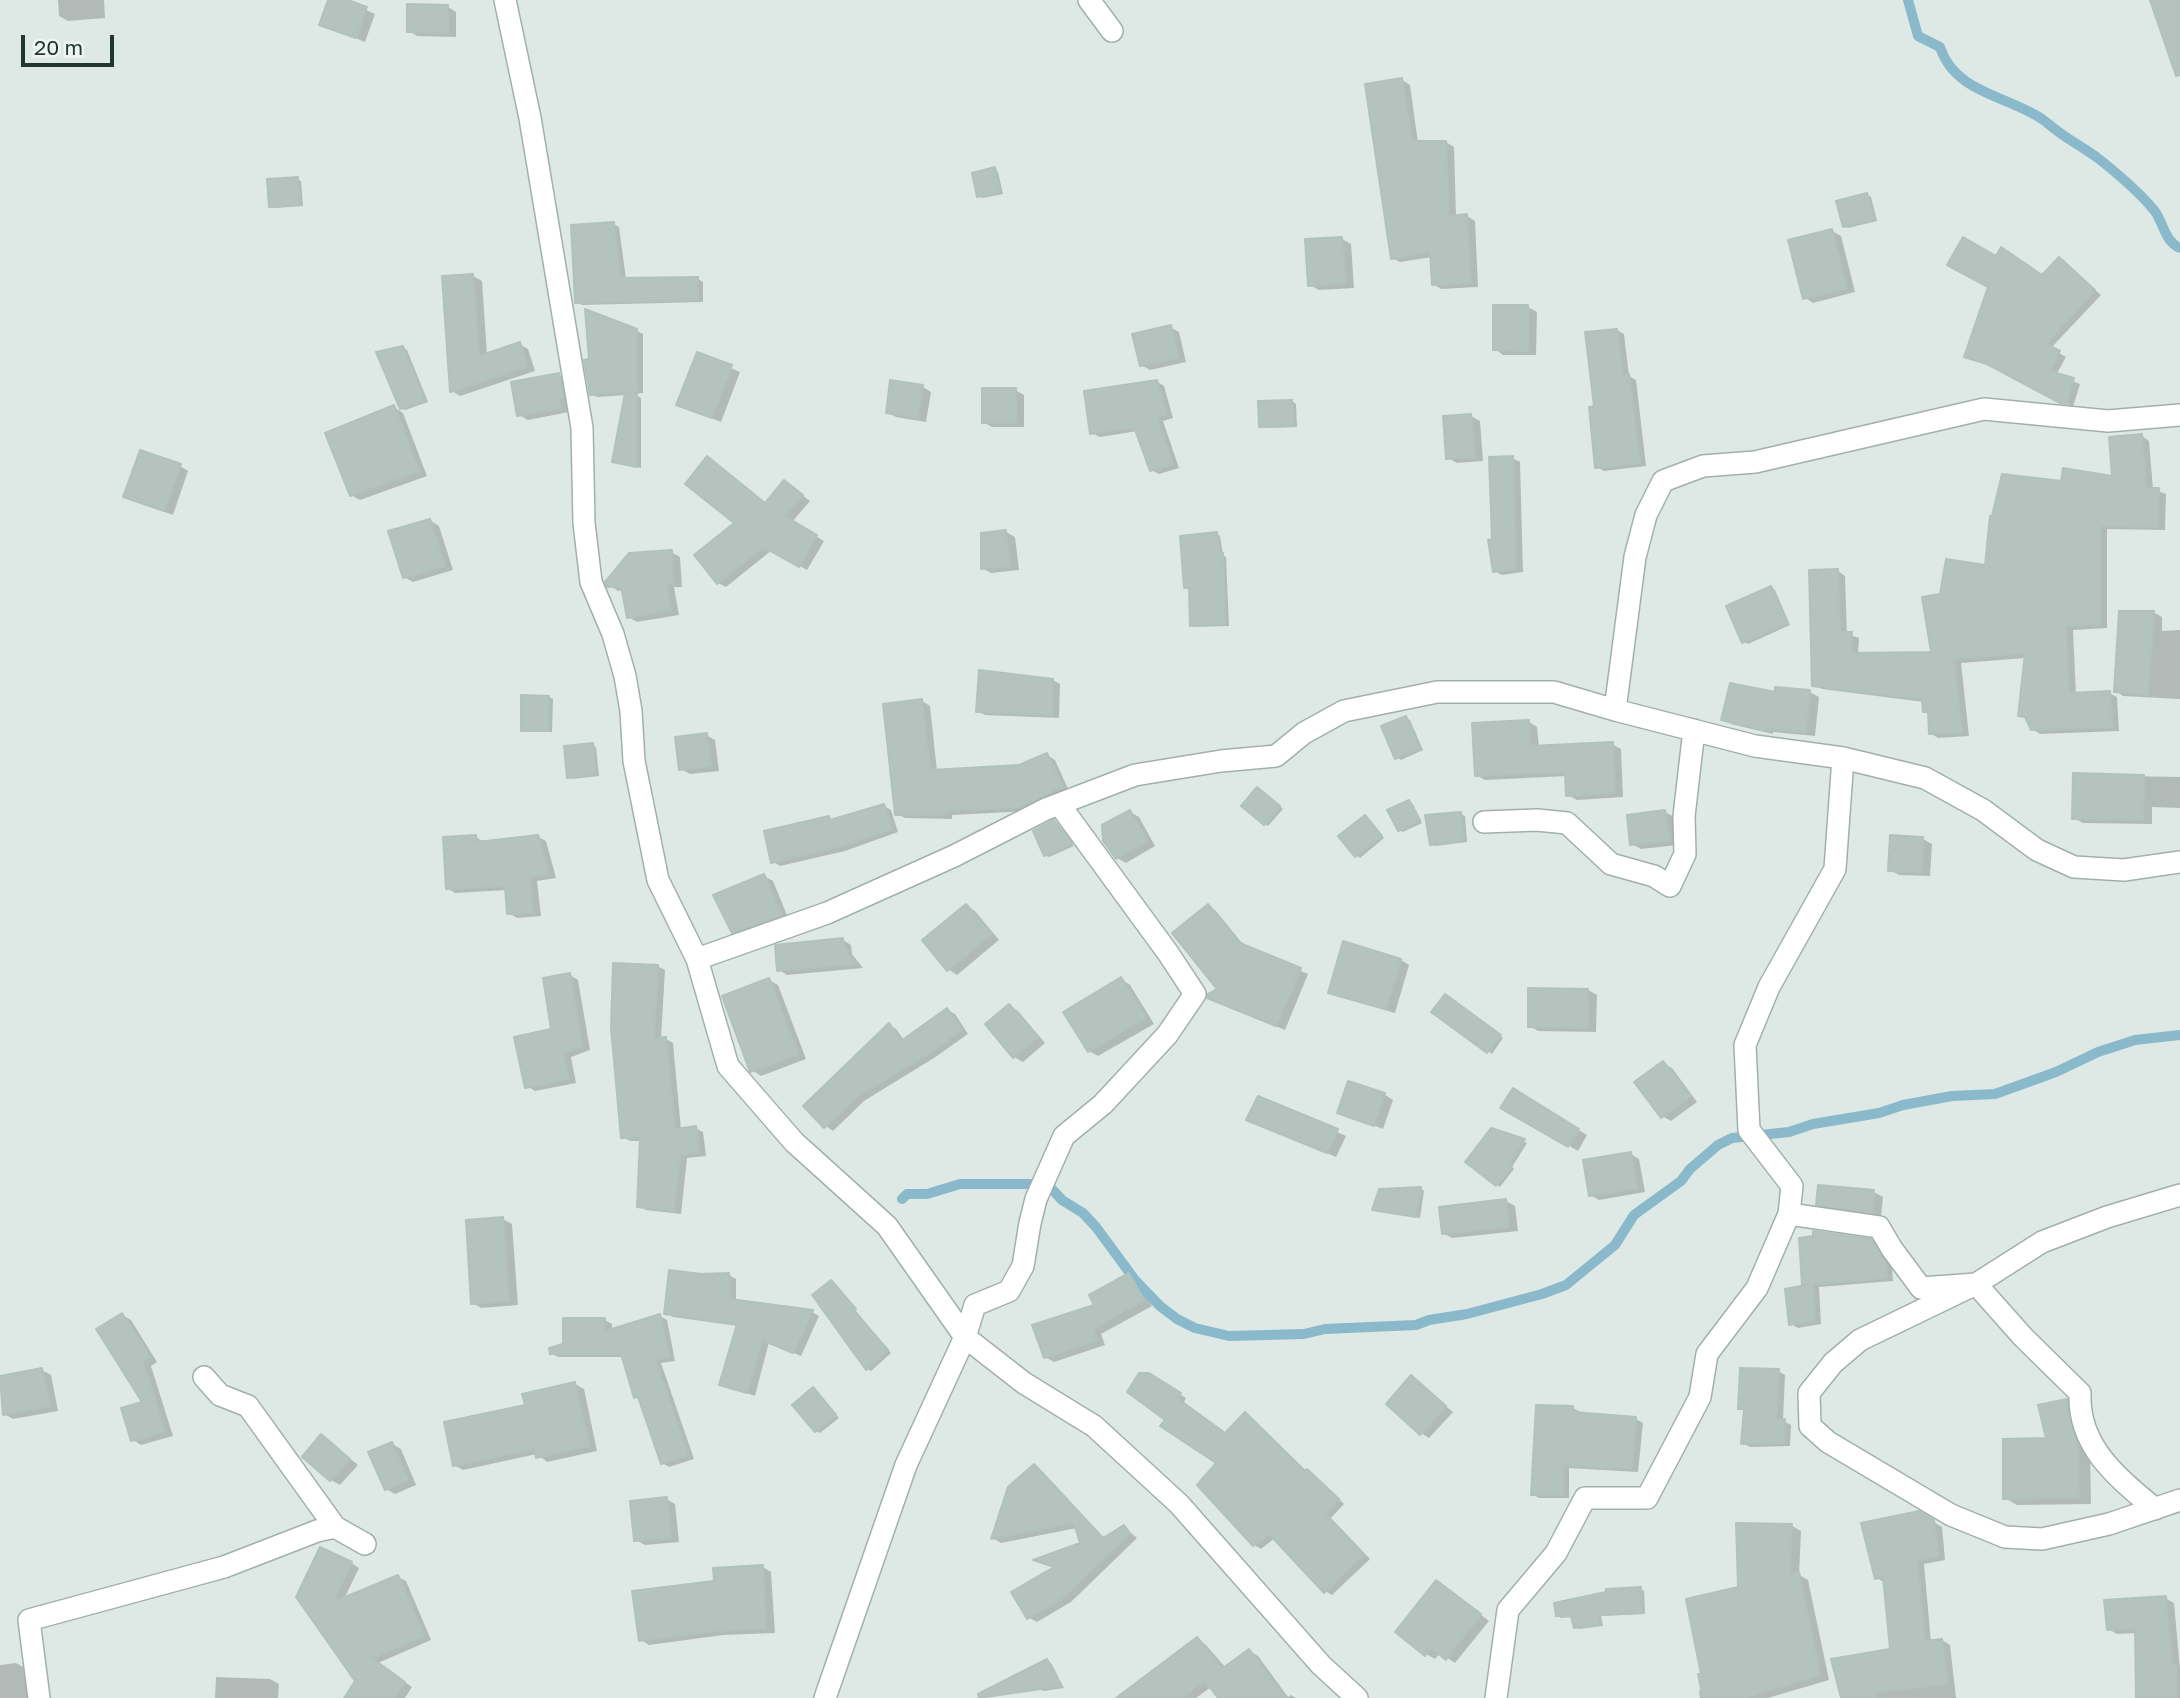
<!DOCTYPE html>
<html>
<head>
<meta charset="utf-8">
<style>
  body { margin:0 }
  #map { position:relative; width:2180px; height:1698px; overflow:hidden; background:#dee9e5; font-family:"Golos Text",sans-serif }
  canvas { display:block }
  .scale { position:absolute; left:21px; top:35px; width:93px; height:32px; box-sizing:border-box; border:4px solid #213734; border-top:0; padding-left:9px; font-size:21px; line-height:24px; white-space:nowrap; color:#213734; -webkit-text-stroke:5px #eef6f3; paint-order:stroke }
</style>
</head>
<body>
<div id="map">
<canvas width="2180" height="1698"></canvas>
<div class="scale">20 m</div>
</div>
<script>
const ctx = document.querySelector('canvas').getContext('2d');
ctx.lineJoin = 'round';
function fill(path, color) {
  ctx.fillStyle = color;
  ctx.fill(path, 'evenodd');
}
function trace(path, color, width, dash) {
  ctx.strokeStyle = color;
  ctx.lineWidth = width;
  ctx.lineCap = dash ? 'butt' : 'round';
  ctx.setLineDash(dash || []);
  ctx.stroke(path);
}
const shadow = new Path2D(`
  M58,0H104L105,18L68,21L59,16Z
  M330,0H343L375,14L365,42L321,24Z
  M448,7L456,12V37L417,36L409,31Z
  M1402,80L1410,85L1418,143L1446,142L1454,147L1456,217L1467,216L1475,221L1478,287L1441,289L1433,284L1432,257L1400,262L1392,258Z
  M994,169L998,172L1003,194L983,198L979,196Z
  M297,179L301,181L303,206L274,208L270,206Z
  M1867,195L1871,197L1877,221L1848,228L1844,226Z
  M613,224L619,227L626,279L697,278L703,282V302L582,305L577,302Z
  M1832,231L1841,236L1855,292L1813,303L1804,297Z
  M1342,239L1351,244L1354,288L1319,290L1310,285Z
  M1997,258L2043,277L2059,259L2101,295L2051,348L2066,357L2056,375L2080,384L2073,407L1996,367L1966,356L1990,287Z
  M473,276L482,281L487,355L519,344L528,349L535,371L460,396L452,391Z
  M1528,307L1537,312L1536,355H1503L1495,349Z
  M1170,327L1179,332L1186,362L1150,370L1141,365Z
  M1617,330L1624,334L1629,376L1636,380L1646,466L1604,471L1597,467L1596,408Z
  M637,331L643,334V393L634,394L641,398V468L614,461L626,395L597,397L591,394Z
  M403,348L407,350L428,402L405,410L401,408Z
  M698,354L740,372L721,422L679,405Z
  M559,375L568,380L569,412L528,420L519,415Z
  M1156,381L1164,386L1173,418L1163,421L1179,468L1159,474L1151,470L1138,431L1100,437L1092,433Z
  M923,387L931,392L926,422L896,417L887,412Z
  M1015,390L1024,395V427H992L983,422Z
  M1292,401L1296,404L1297,427L1265,428L1261,426Z
  M394,407L403,413L427,476L360,500L351,495Z
  M1471,416L1480,421L1483,461L1457,463L1448,458Z
  M2142,436L2149,441L2153,489L2166,494L2165,530L2107,529V628L2073,630L2076,695L2109,693L2117,697L2119,731L2040,734L2032,729L2028,720L2019,715L2026,658L1961,663L1969,736L1938,738L1930,733V714L1925,711L1924,702L1822,689L1814,685L1838,571L1845,576L1847,634L1859,638L1858,655L1933,653L1941,596L1987,567L2062,483L2114,478Z
  M708,458L766,504L785,482L810,501L792,522L824,541L807,570L772,550L726,587L718,583L737,523Z
  M1512,458L1520,462L1523,572L1502,575L1494,571L1493,541Z
  M180,466L188,471L173,515L134,501Z
  M430,520L439,526L453,570L413,582L404,577Z
  M1006,532L1015,537L1019,570L991,573L982,568Z
  M1217,534L1220,536L1223,555L1226,557L1229,626L1195,627L1192,625L1190,589L1186,587Z
  M671,552L680,557L682,587H674L679,615L637,622L628,617L624,590L618,591L609,585Z
  M1771,588L1775,590L1790,625L1748,644L1744,641Z
  M2121,613H2155L2162,617V631L2180,630V699L2123,696L2116,691Z
  M1053,680L1060,684L1059,718L985,715L978,711Z
  M1777,689L1810,692L1819,697L1815,736L1773,732V734L1731,724L1723,719L1776,694Z
  M549,697L553,699L552,732H526L522,730Z
  M922,701L930,706L937,771L1019,767L1047,755L1055,760L1069,791L1030,811L952,815V819L905,818L897,814Z
  M1406,718L1410,720L1423,750L1401,760L1397,757Z
  M1529,722L1537,727L1539,748L1612,744L1621,749L1623,797L1577,800L1568,795L1567,776L1485,780L1476,775Z
  M706,735L715,740L719,771L690,774L681,769Z
  M593,745L596,747L599,776L572,779L568,776Z
  M2075,775L2180,777V808L2152,807V824L2083,823L2074,818Z
  M1261,791L1283,809L1268,826L1265,824Z
  M1409,802L1413,804L1422,823L1403,832L1399,830Z
  M884,806L891,810L898,832L845,851L780,866L773,862L829,818L835,821Z
  M1130,812L1139,817L1155,846L1126,863L1117,858Z
  M1665,812L1674,817L1678,845L1641,849L1632,844Z
  M1461,814L1465,816L1467,842L1436,846L1432,844Z
  M1366,817L1384,838L1360,858L1356,855Z
  M1054,822L1074,846L1049,857L1045,855Z
  M537,836L546,841L556,878L537,881L541,916L517,918L509,913L507,890L455,893L447,888L476,837L484,842Z
  M1923,839L1932,844L1930,876L1899,875L1890,870Z
  M764,876L773,881L789,920L742,937L733,931Z
  M966,906L975,911L999,940L957,975L948,969Z
  M1208,906L1216,911L1246,948L1308,974L1285,1030L1217,1002L1220,990Z
  M843,940L851,945L852,954L863,968L787,975L779,970Z
  M1344,943L1401,960L1409,965L1395,1013L1339,997L1330,992Z
  M657,966L665,970L661,1039H666L673,1043L681,1130L695,1128L703,1132L706,1156L687,1158L681,1214L646,1210L639,1206L641,1141H630L623,1137Z
  M570,975L578,980L590,1050L571,1057L576,1083L535,1091L527,1086L553,1031Z
  M1121,979L1130,985L1154,1024L1098,1056L1089,1051Z
  M769,980L778,985L806,1059L761,1076L752,1070Z
  M1588,990L1597,995L1596,1032L1538,1031L1530,1026Z
  M1449,998L1503,1038L1492,1054L1434,1011Z
  M1010,1006L1018,1011L1045,1043L1023,1062L1014,1057Z
  M947,1010L955,1014L968,1034L934,1058L864,1101L833,1131L826,1126L889,1025L896,1029L904,1040Z
  M1663,1063L1672,1068L1697,1102L1671,1121L1662,1116Z
  M1513,1091L1587,1135L1578,1151L1503,1107Z
  M1384,1094L1393,1100L1383,1129L1339,1112Z
  M1259,1099L1346,1136L1336,1157L1257,1124Z
  M1492,1130L1527,1143L1512,1167L1514,1169L1500,1187L1497,1185Z
  M1631,1154L1639,1159L1645,1192L1599,1200L1590,1195Z
  M1420,1188L1424,1191L1420,1218L1374,1209Z
  M1874,1192L1883,1197L1881,1217L1827,1209L1818,1204Z
  M1506,1201L1515,1206L1518,1231L1452,1238L1443,1233Z
  M503,1219L512,1224L518,1305L481,1308L473,1303Z
  M1870,1241L1877,1245L1892,1267L1893,1281L1819,1287L1821,1324L1798,1328L1791,1324L1808,1287L1804,1284Z
  M701,1275H729L736,1279V1301L812,1312L819,1316L801,1356L769,1342L755,1396L721,1384L738,1326L673,1317L666,1313Z
  M1129,1275L1138,1280L1152,1306L1101,1334L1105,1345L1054,1362L1045,1357Z
  M832,1282L891,1353L871,1371L867,1369Z
  M122,1315L131,1320L157,1362L151,1366L173,1436L141,1445L133,1440L144,1403Z
  M660,1316L667,1320L675,1361L661,1363L694,1459L669,1467L662,1463L641,1400L636,1397L624,1357H558L551,1353L605,1320L612,1324V1331Z
  M42,1370L51,1375L58,1411L13,1419L4,1414L0,1378Z
  M1778,1371L1785,1375L1783,1421L1791,1425L1790,1446L1750,1447L1743,1443L1745,1412L1740,1408Z
  M1148,1375L1186,1398L1183,1404L1226,1435L1246,1414L1252,1418L1307,1472L1314,1475L1344,1504L1331,1518L1370,1559L1332,1595L1325,1591L1275,1538L1261,1549L1254,1545L1219,1463L1167,1419Z
  M1411,1378L1453,1412L1429,1438L1421,1433Z
  M575,1384L584,1389L597,1451L547,1462L537,1454L463,1470L454,1465L527,1407Z
  M817,1392L839,1418L820,1433L816,1431Z
  M2067,1401L2079,1408L2090,1452L2091,1504L2017,1505L2005,1498L2048,1439Z
  M1573,1408L1580,1412L1579,1415L1636,1419L1643,1423L1638,1472L1569,1468V1498H1539L1532,1494Z
  M322,1436L358,1465L340,1485L331,1480Z
  M392,1444L401,1449L416,1485L395,1494L386,1489Z
  M1034,1467L1042,1471L1105,1539L1124,1527L1137,1538L1071,1602L1037,1622L1029,1618L1056,1568L1037,1560L1082,1544L1077,1528L1001,1543L993,1538Z
  M666,1499L675,1504L679,1542L645,1545L636,1540Z
  M1919,1513L1942,1527L1945,1560L1924,1564L1931,1642L1942,1640L1950,1645L1956,1698H1843L1892,1651L1885,1583L1877,1578Z
  M1792,1526L1801,1531L1799,1575L1808,1580L1829,1680L1768,1698H1700L1699,1690L1703,1689V1675L1740,1589Z
  M351,1563L359,1568L344,1599L398,1577L406,1581L431,1640L378,1663L412,1687L405,1698H346L357,1681L298,1597Z
  M763,1567L771,1572L775,1633L723,1635L649,1645L641,1640L715,1582Z
  M1445,1587L1489,1621L1455,1663L1440,1653L1435,1659L1426,1654Z
  M1641,1589L1644,1591L1645,1614L1601,1616L1603,1626L1579,1629L1575,1627L1573,1617L1561,1618L1557,1615Z
  M2165,1598L2174,1603L2180,1669V1698H2137V1633L2117,1634L2108,1629Z
  M1197,1639L1205,1644L1226,1668L1249,1651L1258,1656L1288,1697L1291,1695L1296,1698H1220L1211,1687L1196,1698H1119Z
  M1047,1661L1051,1663L1064,1688L1044,1691L1039,1689Z
  M16,1663L25,1668L28,1698H0V1665Z
  M216,1677L270,1679L279,1684L278,1698H215Z`);
const stream = new Path2D(`
  M1908,0L1918,36L1940,47C1955,93 2006,95 2042,119C2049,124 2055,130 2063,135C2074,143 2088,150 2099,159C2118,174 2138,191 2154,210C2164,223 2164,241 2180,248
  M902,1199L907,1194H927L960,1184H1034L1050,1187L1062,1200L1083,1213L1096,1227L1135,1280L1160,1306L1177,1319L1195,1328L1229,1336L1304,1334L1325,1329L1416,1325L1429,1320L1467,1314L1542,1294L1566,1285L1615,1245L1634,1215L1681,1181L1690,1169L1718,1145L1732,1138L1789,1132L1813,1124L1879,1113L1903,1105L1952,1096L1995,1094L2056,1072L2098,1052L2135,1040L2180,1035`);
const building = new Path2D(`
  M328,0H348L367,7L356,38L319,25Z
  M2150,0H2180V75L2176,76Z
  M407,4L448,5V33L407,32Z
  M1402,78L1412,141H1446L1449,216L1467,214L1471,283L1432,285L1430,252L1391,259L1365,84Z
  M995,167L1000,192L977,197L972,173Z
  M298,177L300,205L269,207L267,179Z
  M1867,193L1874,219L1843,227L1836,201Z
  M614,222L620,278L698,277V300L575,303L571,225Z
  M1832,229L1847,288L1803,299L1788,240Z
  M1342,237L1346,283L1308,286L1305,239Z
  M1963,237L1996,256L2001,247L2042,275L2059,257L2095,290L2046,344L2060,351L2049,371L2074,378L2066,404L2060,403L1987,364L1964,357L1988,287L1947,265Z
  M473,274L479,356L520,342L527,366L450,392L442,276Z
  M1493,305H1528V351L1493,350Z
  M585,309L637,329V391L590,395L584,360L589,359Z
  M1171,325L1178,358L1140,366L1132,334Z
  M1617,329L1623,375L1629,374L1640,463L1595,468L1589,407L1594,406L1585,332Z
  M403,346L425,401L400,409L376,352Z
  M697,352L732,365L712,418L676,405Z
  M559,373L564,397L559,398L561,408L517,416L511,382Z
  M890,380L923,385L918,418L886,413Z
  M1157,380L1167,414L1157,417L1172,464L1150,471L1134,427L1090,434L1084,391Z
  M982,388H1016V423H982Z
  M625,393L637,394V467L612,462Z
  M1292,400L1294,426L1259,427L1258,401Z
  M394,405L419,471L350,496L325,433Z
  M1471,414L1475,457L1446,459L1443,416Z
  M2142,434L2146,488H2159L2158,527L2100,526V624L2066,626L2069,693L2110,691L2112,727L2031,730L2025,717L2018,716L2025,653L1954,659L1962,733L1929,734L1928,712H1923L1922,699L1812,686L1809,570L1838,569L1840,632H1852L1851,653L1931,652L1922,597L1940,594L1946,559L1985,565L1990,516H1992L2002,474L2061,481L2063,468L2112,476L2109,437Z
  M140,450L181,464L164,511L123,497Z
  M707,456L765,503L784,480L803,495L785,516L817,535L799,567L763,547L717,584L694,555L734,523L685,484Z
  M1513,456L1516,569L1493,572L1488,540L1492,539L1489,457Z
  M430,519L445,566L403,578L388,531Z
  M1006,530L1010,566L981,569V533Z
  M1217,532L1220,553H1223L1225,624L1190,626L1189,588H1184L1180,536Z
  M672,550L673,583H666L671,610L627,618L621,586L607,587L605,582L629,553Z
  M1771,586L1787,623L1742,643L1726,606Z
  M2119,611H2154L2148,695L2114,692Z
  M979,670L1053,679V715L976,712Z
  M1730,683L1775,692V687L1810,690L1806,732L1764,729V731L1721,720Z
  M521,695L549,696V731H521Z
  M922,699L930,770L1019,765L1047,753L1062,786L1021,807L944,811V815H895L883,704Z
  M1406,716L1420,748L1395,759L1381,726Z
  M1529,720L1530,746L1613,742L1615,793L1566,796L1565,772L1475,776L1472,723Z
  M707,733L711,766L679,770L675,737Z
  M593,743L596,774L567,778L564,746Z
  M2073,773L2144,775L2143,820L2072,819Z
  M1257,787L1280,806L1264,825L1241,806Z
  M1409,800L1420,820L1398,831L1387,810Z
  M884,804L892,829L837,847L771,863L764,831L829,816L830,820Z
  M1130,810L1147,841L1116,859L1103,841L1102,825Z
  M1665,810L1670,841L1630,845L1627,815Z
  M1461,812L1464,840L1430,845L1425,815Z
  M1365,815L1382,836L1355,857L1338,836Z
  M1054,820L1072,843L1044,856L1033,831Z
  M476,835L477,842L538,835L549,874L530,877L533,913L507,914L505,886L446,889L443,837Z
  M1890,835L1923,837L1922,872L1888,871Z
  M764,874L781,915L732,933L713,895Z
  M966,904L992,934L947,971L922,940Z
  M1208,904L1240,943L1301,968L1276,1026L1207,998L1208,994L1217,989L1172,933Z
  M843,938L844,948L856,964L777,971L775,945Z
  M1343,941L1401,959L1386,1009L1328,993Z
  M613,963L658,965L654,1038L666,1037L675,1129L696,1126L699,1152L680,1155L674,1211L637,1207L640,1138H621L611,1028Z
  M570,973L582,1046L563,1053L569,1079L525,1088L514,1037L551,1029L543,978Z
  M1121,977L1146,1018L1088,1052L1063,1012Z
  M769,978L798,1054L750,1072L722,996Z
  M1528,988L1588,989V1028L1528,1027Z
  M1445,994L1501,1035L1487,1053L1431,1012Z
  M1009,1004L1038,1037L1013,1058L985,1024Z
  M947,1008L962,1030L926,1055L856,1097L824,1128L803,1106L889,1023L901,1041Z
  M1663,1061L1690,1096L1661,1118L1634,1082Z
  M1348,1081L1385,1093L1374,1126L1337,1113Z
  M1513,1088L1579,1129L1568,1147L1500,1108Z
  M1258,1096L1338,1129L1327,1153L1246,1120Z
  M1491,1128L1525,1139L1509,1164L1512,1166L1496,1186L1465,1162Z
  M1631,1152L1637,1188L1589,1196L1583,1160Z
  M1818,1185L1874,1190L1872,1213L1816,1205Z
  M1421,1187L1416,1217L1372,1210L1379,1189Z
  M1506,1199L1509,1227L1442,1234L1439,1207Z
  M503,1217L509,1301L471,1304L466,1220Z
  M1813,1231L1871,1239L1886,1262L1887,1278L1813,1284L1815,1321L1789,1325L1785,1289L1811,1284L1802,1285L1799,1238L1813,1236Z
  M669,1270L701,1274L729,1273L730,1299L813,1310L793,1353L762,1340L747,1393L719,1385L737,1324L664,1314Z
  M1129,1273L1144,1300L1093,1329L1097,1340L1044,1358L1032,1325L1094,1305L1089,1295Z
  M831,1280L856,1309L854,1311L888,1350L866,1370L812,1295Z
  M122,1313L150,1357L143,1361L165,1432L131,1441L121,1408L142,1402L96,1329Z
  M660,1314L669,1357L655,1360L688,1455L661,1464L638,1397L634,1398L621,1354H550L549,1348L563,1344V1318H605V1331Z
  M42,1368L50,1406L3,1415L0,1376Z
  M1740,1368L1779,1369L1776,1420L1785,1419L1784,1443L1741,1444L1744,1409H1738Z
  M1139,1373H1149L1181,1393L1177,1398L1225,1433L1245,1412L1305,1471L1307,1469L1339,1499L1325,1514L1364,1554L1324,1593L1269,1534L1253,1546L1197,1485L1216,1463L1160,1426L1165,1420L1127,1392Z
  M1411,1375L1446,1406L1420,1435L1386,1404Z
  M575,1382L589,1446L536,1458L534,1449L453,1466L444,1422L525,1405L522,1394Z
  M813,1387L836,1415L815,1432L792,1405Z
  M2067,1399L2068,1415L2078,1444L2079,1498L2003,1499V1439L2046,1438L2038,1405Z
  M1536,1405L1573,1406V1412L1636,1417L1632,1469L1563,1465V1495H1531Z
  M321,1434L350,1459L330,1481L302,1457Z
  M392,1442L408,1480L385,1490L368,1452Z
  M1034,1464L1103,1538L1124,1525L1130,1533L1063,1598L1027,1619L1011,1592L1054,1567L1033,1560L1080,1543L1074,1523L991,1539L1008,1487Z
  M667,1497L671,1538L634,1541L630,1501Z
  M1919,1511L1934,1520L1938,1556L1917,1561L1925,1641L1942,1639L1948,1684L1875,1692L1877,1698H1841L1831,1659L1890,1649L1883,1577L1875,1579L1861,1523Z
  M1736,1523L1792,1524L1790,1574L1799,1572L1820,1675L1743,1698H1703L1698,1674H1701L1686,1599L1738,1587Z
  M320,1547L352,1562L333,1602L398,1575L424,1636L372,1658L405,1682L394,1698H344L355,1681L296,1597Z
  M763,1565L766,1629L713,1631L639,1641L632,1591L714,1581L713,1568Z
  M1436,1580L1481,1614L1446,1660L1431,1648L1425,1656L1395,1632Z
  M1641,1587L1642,1613L1598,1615L1600,1625L1574,1628L1571,1616H1556L1554,1603L1606,1592V1589Z
  M2166,1596L2172,1665H2176V1698H2136L2135,1628L2107,1630L2104,1600Z
  M1197,1637L1222,1668L1181,1698H1116Z
  M1249,1649L1285,1698H1218L1205,1681Z
  M1047,1659L1061,1686L979,1698L978,1694Z`);
const minor = new Path2D(`
  M505,0L530,118L582,428L584,523L591,582L613,634L625,676L631,711L634,761L658,880L697,959L728,1066L794,1142L887,1226L965,1337L1024,1383L1094,1426L1179,1504L1321,1665L1357,1698
  M1089,0L1112,31
  M1615,710L1635,557L1646,515L1663,481L1703,466L1755,462L1984,409L2108,421L2180,415
  M1484,822L1537,820L1567,823L1611,864L1654,876L1670,886L1685,854L1684,816L1694,730
  M697,959L827,913L954,856L1046,809L1135,775L1221,761L1276,756L1304,733L1344,711L1437,692H1554L1615,710L1755,746L1843,758L1925,778L1983,810L2037,850L2074,867L2124,870L2180,862
  M2180,1195L2107,1217L2042,1242L1976,1284L1860,1340L1833,1363L1809,1393L1810,1426L1828,1442L1951,1515L2005,1537L2042,1539L2109,1524L2180,1500
  M1789,1214L1879,1227L1892,1249L1921,1288L1976,1284L2023,1337L2080,1393C2078,1447 2117,1477 2155,1509
  M204,1377L220,1395L248,1406L335,1527
  M39,1698L29,1620L224,1567L317,1531L335,1527L365,1544
  M825,1698L906,1465L965,1337L975,1305L1009,1291L1023,1266L1030,1223L1036,1199L1064,1136L1103,1104L1167,1035L1195,994L1168,953L1059,804
  M1496,1698L1508,1610L1556,1553L1585,1498H1647L1700,1397L1707,1354L1757,1288L1789,1214L1792,1186L1749,1130L1745,1045L1769,987L1835,869L1843,758`);
fill(shadow, '#0003');
trace(stream, '#89b9cb', 10);
fill(building, '#b4c3be');
trace(building, '#b1c2bd', 2);
trace(minor, '#a2b0ac', 24);
trace(minor, '#fff', 21);
</script>
</body>
</html>
